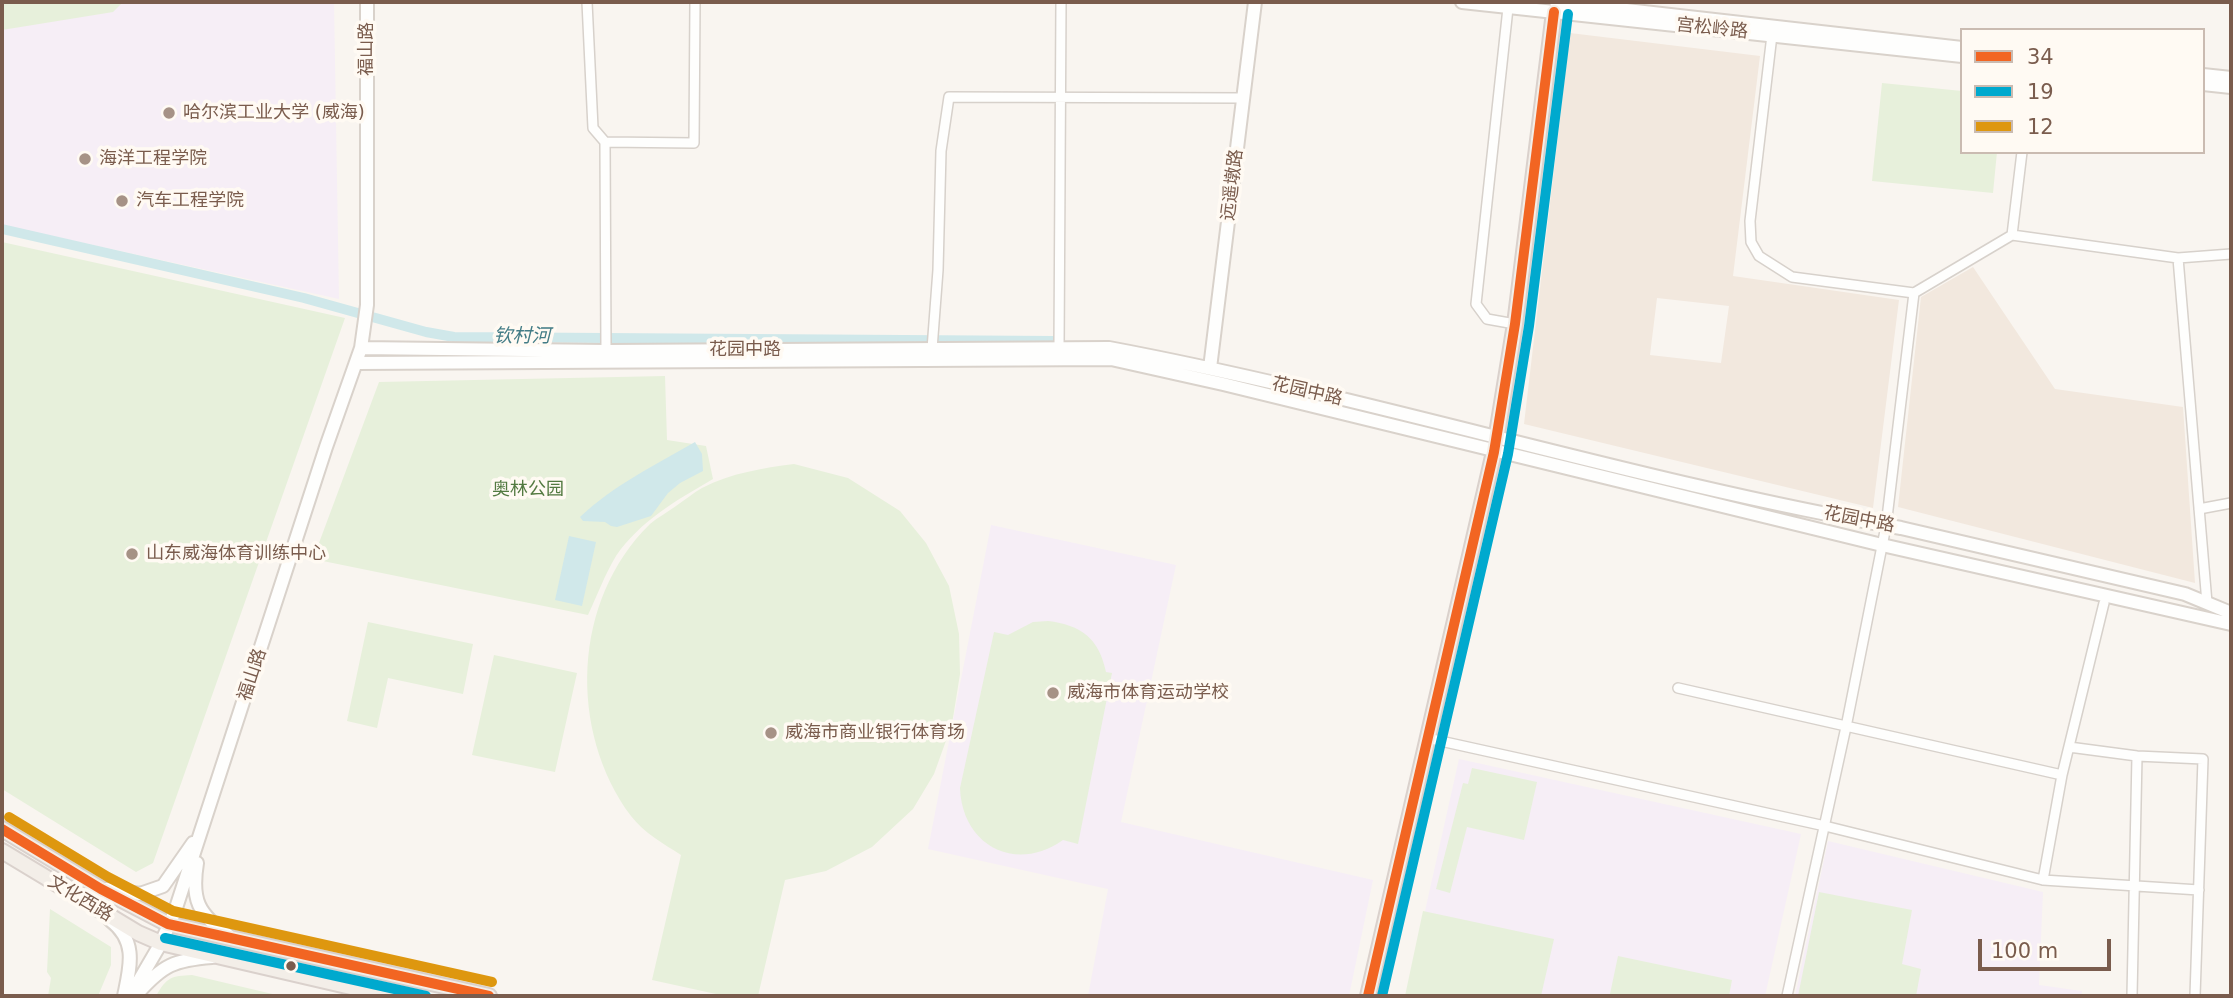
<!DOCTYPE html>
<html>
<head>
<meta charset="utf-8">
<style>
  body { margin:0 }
  #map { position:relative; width:2233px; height:998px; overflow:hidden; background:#f9f5f0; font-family:"DejaVu Sans",sans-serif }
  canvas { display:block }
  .frame { position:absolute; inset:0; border:4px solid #7a5c4d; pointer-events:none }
  .legend { position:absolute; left:1960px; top:28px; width:245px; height:126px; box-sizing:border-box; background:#fffaf3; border:2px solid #cabbb1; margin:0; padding:9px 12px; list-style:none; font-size:21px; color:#7a5c4d }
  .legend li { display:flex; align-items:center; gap:14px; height:35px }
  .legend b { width:35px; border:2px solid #cabbb1 }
  .scale { position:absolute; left:1978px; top:939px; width:133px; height:32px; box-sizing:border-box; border:4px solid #7a5c4d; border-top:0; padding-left:9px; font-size:21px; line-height:24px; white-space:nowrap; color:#7a5c4d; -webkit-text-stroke:5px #fffaf3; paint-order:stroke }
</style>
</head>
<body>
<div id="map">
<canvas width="2233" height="998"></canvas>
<div class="frame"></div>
<ul class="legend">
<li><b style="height:9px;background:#f26522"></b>34</li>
<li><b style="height:9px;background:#00a9ce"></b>19</li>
<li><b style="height:9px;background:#de970f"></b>12</li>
</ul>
<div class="scale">100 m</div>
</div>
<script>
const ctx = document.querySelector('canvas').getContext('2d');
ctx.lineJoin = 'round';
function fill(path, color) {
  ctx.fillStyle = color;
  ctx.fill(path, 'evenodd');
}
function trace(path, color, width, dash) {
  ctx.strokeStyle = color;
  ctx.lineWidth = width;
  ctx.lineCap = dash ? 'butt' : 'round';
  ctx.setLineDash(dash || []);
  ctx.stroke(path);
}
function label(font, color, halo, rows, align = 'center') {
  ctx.font = font + ' "DejaVu Sans","Noto Sans SC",sans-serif';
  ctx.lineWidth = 7;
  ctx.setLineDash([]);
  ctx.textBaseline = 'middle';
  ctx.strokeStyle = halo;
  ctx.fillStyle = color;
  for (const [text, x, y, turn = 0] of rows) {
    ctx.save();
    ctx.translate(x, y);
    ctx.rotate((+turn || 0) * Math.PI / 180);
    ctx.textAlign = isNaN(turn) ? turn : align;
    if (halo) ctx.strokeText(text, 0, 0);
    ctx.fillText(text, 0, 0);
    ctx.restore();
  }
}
const residential = new Path2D(`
  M1570,33L1760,56L1733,276L1899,300L1873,508L1524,424ZM1657,298L1729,306L1721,363L1650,355Z
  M1973,267L2055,389L2183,407L2195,583L1898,507L1921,297Z`);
const education = new Path2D(`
  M2,2H334L339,299L2,225Z
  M991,525L1176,565L1121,822L1373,880L1349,996H1088L1108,889L928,849Z
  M1459,759L1801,834L1765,996H1406Z
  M1828,841L2043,892L2039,985L2082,991L2081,996H1795Z`);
const green = new Path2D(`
  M2,2H123L113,12L2,30Z
  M1882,83L1962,91V152H1997L1993,193L1872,181Z
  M2,242L345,318L153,863L136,872L2,789Z
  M665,376L667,440L706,446L713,479C677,500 640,521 616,556C605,574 597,596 588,615L313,559L379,382Z
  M794,464L848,478L900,511L926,543L949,586L959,634L960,674L952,724L934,774L913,809L872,847L826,871L785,880L758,996H725L652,980L681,855C664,844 644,833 631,816C568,731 572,600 650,524C658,517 668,512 676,506C685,500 693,493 702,488C731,473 763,468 794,464Z
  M1048,621C1081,625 1099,638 1106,672L1112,673L1078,844L1063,840C1015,874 962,845 960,788L994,632L1008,635L1033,622Z
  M368,622L473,644L463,694L388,678L377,728L347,721Z
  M494,655L577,673L555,772L472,755Z
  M1472,768L1537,782L1524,840L1467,827L1450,893L1436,889L1463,783L1468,784Z
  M1819,892L1912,910L1902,964L1921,969L1916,996H1798Z
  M50,909L111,947V965L98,996H48L51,978L47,972Z
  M1423,911L1554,939L1541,996H1405Z
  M1618,956L1732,980L1729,996H1620L1610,994Z
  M192,975L281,996H156C167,977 171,976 192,975Z`);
const water = new Path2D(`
  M695,442L702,454L703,471L680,483L668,493L651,516L617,527L611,526L605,522L583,521L580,517C614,485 655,465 695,442Z
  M569,536L596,542L582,606L555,600Z`);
const canal = new Path2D(`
  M2,229L304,298L426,332L454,337L1054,341`);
const street = new Path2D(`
  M587,2L593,128L605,142L606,351
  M1508,8L1476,304L1487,319L1515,324
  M1772,35L1750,221L1751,242L1759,256L1792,277L1914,293
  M605,142L694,143L695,2
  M2012,235L2178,258
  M1059,348L1061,2
  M932,349L938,270L941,151L949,97L1244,98
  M2199,509L2231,503
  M2207,603L2178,258L2231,254
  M1678,688L2062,775
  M1427,738L1825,826L2043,880L2199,890
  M2069,747L2137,756L2203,759L2195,996
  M2043,880L2062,775L2104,603
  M1787,996L1846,727L1886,526L1914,293L2012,235L2022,152
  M2132,996L2137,756`);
const secondary = new Path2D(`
  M1462,2L1962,56
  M1556,2L1962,48
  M2203,75L2231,78
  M2203,84L2231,87
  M361,348L606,351L1109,348C1375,398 1634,481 1901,528L2185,594L2231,613
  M356,363L1111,359L1223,384L1882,545L2231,624
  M1210,368L1255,2
  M197,863C191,900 198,914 229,936
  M106,889L140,894L163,886L193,843
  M110,920C138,941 130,967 124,996
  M138,993C163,965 174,960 212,957
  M130,996L161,943L175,911L326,447L361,348L367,305V2`);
const primary = new Path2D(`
  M2,829L101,889L168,924L489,996
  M2,851L138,933L161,943L390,996
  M1368,996L1494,452L1515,324L1554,12`);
const bus1 = new Path2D(`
  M2,829L101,889L168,924L489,996
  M1368,996L1494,452L1515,324L1554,12`);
const bus2 = new Path2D(`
  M165,938L426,996
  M1382,996L1508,454L1529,326L1568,14`);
const bus3 = new Path2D(`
  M9,817L108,877L173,911L492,982`);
const markers = [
  [169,113,7,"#a69286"],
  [85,159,7,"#a69286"],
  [122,201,7,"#a69286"],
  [132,554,7,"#a69286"],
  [1053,693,7,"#a69286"],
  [771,733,7,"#a69286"],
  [291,966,6,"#7a5c4d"]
];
const streetNames = [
  ["宫松岭路",1712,29,6],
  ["福山路",367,49,-90],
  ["远遥墩路",1233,185,-83],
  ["花园中路",745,350],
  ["花园中路",1307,392,13],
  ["花园中路",1859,520,11],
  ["福山路",253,675,-72],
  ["文化西路",80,899,31]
];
const poiNames = [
  ["哈尔滨工业大学 (威海)",183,113],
  ["海洋工程学院",99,159],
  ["汽车工程学院",136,201],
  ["山东威海体育训练中心",146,554],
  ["威海市体育运动学校",1067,693],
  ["威海市商业银行体育场",785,733]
];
const parkNames = [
  ["奥林公园",528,490]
];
const waterNames = [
  ["钦村河",522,337]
];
fill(residential, '#f2e8de');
fill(education, '#f6eef6');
fill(green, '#e7f0db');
fill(water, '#d0e8ea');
trace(canal, '#d0e8ea', 10);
trace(street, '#d7d1cb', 12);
trace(secondary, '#d9d2cb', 16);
trace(primary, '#dad1cc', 18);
trace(street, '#fefefd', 9);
trace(secondary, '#fefefd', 12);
trace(primary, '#f3eee8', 14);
trace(bus1, '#f26522', 10);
trace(bus2, '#00a9ce', 10);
trace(bus3, '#de970f', 10);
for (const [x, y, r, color] of markers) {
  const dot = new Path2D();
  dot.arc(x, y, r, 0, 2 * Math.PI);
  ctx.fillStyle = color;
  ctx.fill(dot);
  trace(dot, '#fffaf3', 2.5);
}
label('18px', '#7a5c4d', '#fffaf3', streetNames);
label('18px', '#7a5c4d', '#fffaf3', poiNames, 'left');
label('18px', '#537a41', '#fffaf3', parkNames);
label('italic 19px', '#437c86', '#fffaf3', waterNames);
</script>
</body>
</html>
